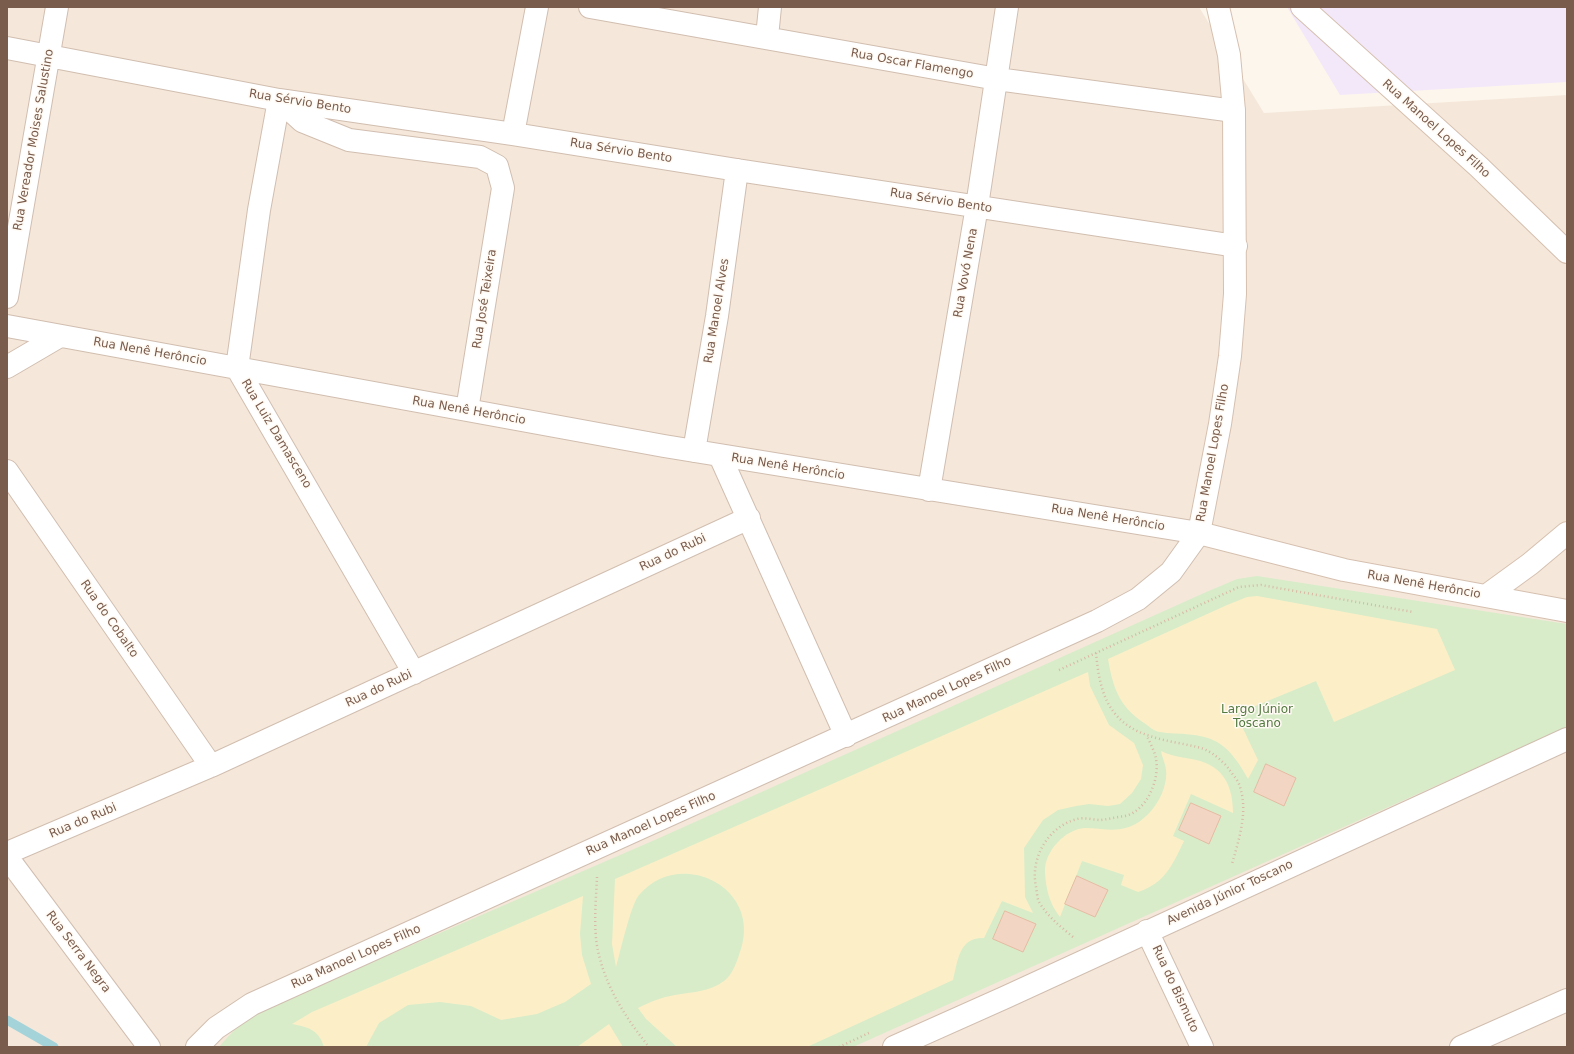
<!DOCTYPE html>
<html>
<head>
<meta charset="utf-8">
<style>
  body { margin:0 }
  #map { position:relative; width:1574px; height:1054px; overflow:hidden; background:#fdf6ec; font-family:"DejaVu Sans",sans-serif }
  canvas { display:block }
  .frame { position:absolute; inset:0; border:8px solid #7a5c4d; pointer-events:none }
</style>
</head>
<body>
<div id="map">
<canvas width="1574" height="1054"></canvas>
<div class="frame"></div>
</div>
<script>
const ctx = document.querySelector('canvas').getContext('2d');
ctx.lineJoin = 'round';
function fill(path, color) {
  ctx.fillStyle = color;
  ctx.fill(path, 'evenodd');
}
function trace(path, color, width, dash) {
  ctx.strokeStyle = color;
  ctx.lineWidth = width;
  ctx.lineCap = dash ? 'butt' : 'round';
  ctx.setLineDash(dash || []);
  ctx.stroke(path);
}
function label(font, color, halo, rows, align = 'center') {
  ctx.font = font + ' "DejaVu Sans",sans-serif';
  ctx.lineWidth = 3;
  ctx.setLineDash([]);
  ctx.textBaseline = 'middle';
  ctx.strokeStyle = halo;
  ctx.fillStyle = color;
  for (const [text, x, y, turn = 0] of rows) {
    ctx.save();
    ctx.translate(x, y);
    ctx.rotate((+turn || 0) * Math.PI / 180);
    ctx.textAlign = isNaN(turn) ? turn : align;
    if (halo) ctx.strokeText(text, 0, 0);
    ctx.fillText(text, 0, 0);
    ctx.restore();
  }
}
const residential = new Path2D(`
  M7,7H1199L1264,113L1567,95V1047H7Z`);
const education = new Path2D(`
  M1287,7H1567V82L1340,95Z`);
const green = new Path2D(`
  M1257,576L1567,624V727L853,1047H219C239,1023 251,1016 278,1003L657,839L1204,593L1237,579Z`);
const sand = new Path2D(`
  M1257,596L1437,629L1455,670L1334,722L1316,681L1236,714L1258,760L1248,779C1240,765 1232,751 1217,742C1199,732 1180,735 1160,732C1155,732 1149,726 1144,723C1119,706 1113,688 1108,659L1227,605L1247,597Z
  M1088,672L1090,686L1109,725L1134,743L1143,765L1141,779L1132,793L1120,804L1108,806L1089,804L1076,806L1058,810L1043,820L1024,848L1025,897L1033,913L1002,901L984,938C959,937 958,960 953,980L807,1047H677L646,1019L638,1008C650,1002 662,997 675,995C692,992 709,992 724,981C732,975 736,964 739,955C766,888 680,846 639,895C631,904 620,953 616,967L612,944L615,879Z
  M1161,751C1173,757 1184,757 1196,760C1224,766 1233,787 1233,813L1191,794L1173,836L1184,841C1172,866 1165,883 1138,892L1121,885L1124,875L1082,861L1060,917C1049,903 1046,889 1045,872C1044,852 1065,829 1085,828C1097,828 1109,831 1121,829C1146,826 1169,794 1166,769C1165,763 1162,757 1161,751Z
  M583,896L580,934L582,955L591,984L565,1002L537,1014L501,1020L471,1006L440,1002L408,1005L379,1023L366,1047H324C319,1030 308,1027 292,1024L312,1012Z
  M609,1024L623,1047H577Z`);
const stream = new Path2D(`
  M7,1020L54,1047`);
const building = new Path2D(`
  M1266,764L1296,778L1284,806L1254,792Z
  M1191,803L1221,816L1209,844L1179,830Z
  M1077,876L1108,890L1095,917L1065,904Z
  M1005,911L1036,924L1023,952L993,939Z`);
const path = new Path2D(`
  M1096,653C1098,673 1101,695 1113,711C1132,738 1168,740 1197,747C1209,749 1222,760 1229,769C1232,774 1237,779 1239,784C1249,810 1239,839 1232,864
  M1059,670L1239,587L1261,585L1413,612
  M597,877C596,901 593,928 598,951C606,988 626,1018 649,1047
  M1073,937C1060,926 1048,917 1039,902C1037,898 1037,892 1036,887C1030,859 1047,827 1077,819C1084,817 1093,820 1101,820C1109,819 1117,817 1125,816C1147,811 1160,779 1156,759C1155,752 1150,743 1147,736
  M839,1047L871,1032`);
const street = new Path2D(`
  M590,7L997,79L1234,111
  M767,37L770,7
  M7,48L279,100L513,134L737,170L1236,246
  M279,100L259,210L237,368L414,673
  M279,100L302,121L349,140L480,157L497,166L503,188L467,410
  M513,134L537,7
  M7,297L57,7
  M7,326L664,446L1199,533L1171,572L1138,599L1097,621L252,1004L216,1028L197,1047
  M7,367L60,336
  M694,451L717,316L737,170
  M720,456L846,736
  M7,471L211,766
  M929,490L977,206L1007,7
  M7,853L211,766L749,518
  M7,857L149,1047
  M1147,931L1202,1047
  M894,1047L1006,997L1567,739
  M1461,1047L1567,1000`);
const secondary = new Path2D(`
  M1218,7L1229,55L1234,111L1235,294L1230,356L1220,424L1199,533L1344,570L1567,611
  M1302,7L1479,167L1567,252
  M1486,596L1530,564L1567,533`);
const streetNames = [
  ["Rua Oscar Flamengo",912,64,10],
  ["Rua Sérvio Bento",300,102,9],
  ["Rua Manoel Lopes Filho",1436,129,42],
  ["Rua Vereador Moises Salustino",34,140,-80],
  ["Rua Sérvio Bento",621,151,9],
  ["Rua Sérvio Bento",941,201,9],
  ["Rua Vovó Nena",966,273,-80],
  ["Rua José Teixeira",485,299,-81],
  ["Rua Manoel Alves",717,311,-81],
  ["Rua Nenê Herôncio",150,352,10],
  ["Rua Nenê Herôncio",469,411,10],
  ["Rua Luiz Damasceno",276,434,59],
  ["Rua Manoel Lopes Filho",1213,453,-80],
  ["Rua Nenê Herôncio",788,467,9],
  ["Rua Nenê Herôncio",1108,518,9],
  ["Rua do Rubi",673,553,-25],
  ["Rua Nenê Herôncio",1424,585,10],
  ["Rua do Cobalto",109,619,55],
  ["Rua do Rubi",379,689,-25],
  ["Rua Manoel Lopes Filho",947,690,-25],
  ["Rua do Rubi",83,821,-23],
  ["Rua Manoel Lopes Filho",651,824,-24],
  ["Avenida Júnior Toscano",1230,893,-25],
  ["Rua Serra Negra",78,952,53],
  ["Rua Manoel Lopes Filho",356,957,-24],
  ["Rua do Bismuto",1175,989,65]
];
const parkNames = [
  ["Largo Júnior",1257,710],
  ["Toscano",1257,724]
];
fill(residential, '#f5e8da');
fill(education, '#f3e8fa');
fill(green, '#d8ecc9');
fill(sand, '#fcefc7');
trace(stream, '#a5d3da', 9);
fill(building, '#f3d5c3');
trace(building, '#e6bba3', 1);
trace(street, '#d1beb0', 24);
trace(secondary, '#d6c0b0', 24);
trace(path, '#d9b8a5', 2.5, [1, 3]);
trace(street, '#fff', 22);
trace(secondary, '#fff', 22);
label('12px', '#7a5c4d', '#fffaf3', streetNames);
label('12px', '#537a41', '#fffaf3', parkNames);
</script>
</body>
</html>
